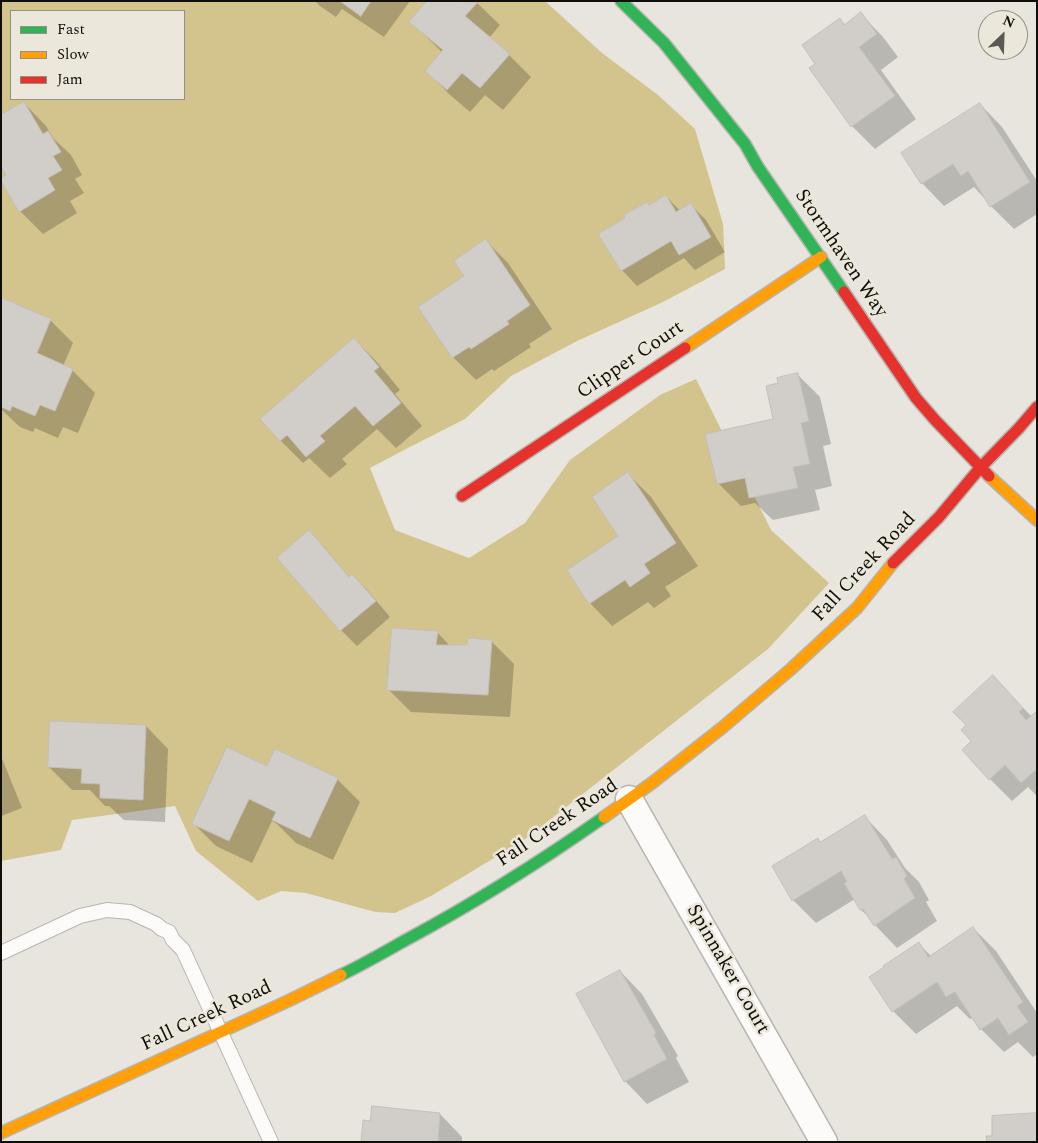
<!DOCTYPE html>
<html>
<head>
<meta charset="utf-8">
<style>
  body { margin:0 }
  #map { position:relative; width:1038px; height:1143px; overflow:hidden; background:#e8e5de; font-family:Spectral,serif }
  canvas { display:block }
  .frame { position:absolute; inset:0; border:2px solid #0f0e0a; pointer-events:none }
  .legend { position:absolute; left:10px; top:10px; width:175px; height:90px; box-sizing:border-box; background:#ebe7db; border:1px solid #939087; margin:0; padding:6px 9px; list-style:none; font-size:15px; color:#0f0e0a }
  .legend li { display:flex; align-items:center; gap:10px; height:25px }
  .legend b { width:25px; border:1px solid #939087 }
  .north { position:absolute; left:978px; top:10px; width:50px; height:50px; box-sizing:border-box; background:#ebe7db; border:1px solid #939087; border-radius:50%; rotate:24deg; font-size:14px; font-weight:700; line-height:20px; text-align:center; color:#0f0e0a }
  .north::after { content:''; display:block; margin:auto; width:18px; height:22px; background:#5b5954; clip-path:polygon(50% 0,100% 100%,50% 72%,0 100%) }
</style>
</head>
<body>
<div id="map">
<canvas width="1038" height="1143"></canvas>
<div class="frame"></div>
<ul class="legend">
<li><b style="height:6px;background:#30b455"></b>Fast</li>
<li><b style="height:6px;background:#ff9f0a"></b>Slow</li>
<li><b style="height:6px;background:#e5322d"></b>Jam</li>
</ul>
<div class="north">N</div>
</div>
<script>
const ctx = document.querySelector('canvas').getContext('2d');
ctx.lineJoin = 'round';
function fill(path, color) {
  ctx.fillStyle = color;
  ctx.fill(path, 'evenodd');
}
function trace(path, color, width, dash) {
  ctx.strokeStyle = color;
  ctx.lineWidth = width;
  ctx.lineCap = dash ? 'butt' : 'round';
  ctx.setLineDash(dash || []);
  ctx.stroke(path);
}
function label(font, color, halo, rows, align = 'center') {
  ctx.font = font + ' Spectral,serif';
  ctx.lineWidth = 5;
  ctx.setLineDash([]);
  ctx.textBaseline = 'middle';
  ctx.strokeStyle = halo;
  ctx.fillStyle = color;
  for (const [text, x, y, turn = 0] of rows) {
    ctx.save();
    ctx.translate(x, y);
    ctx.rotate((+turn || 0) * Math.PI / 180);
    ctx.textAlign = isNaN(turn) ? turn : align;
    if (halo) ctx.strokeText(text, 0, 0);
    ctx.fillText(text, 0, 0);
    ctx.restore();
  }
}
const forest = new Path2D(`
  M1,1H545L602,53L658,95L695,129L723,224L725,269L663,302L577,341L511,376L465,419L400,452L370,468L395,530L469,558L525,523L570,460L660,395L696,379L771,530L829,583L768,649L524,840L431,896L395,913L375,912L306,893L281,891L258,901L196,851L175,806L72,820L61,850L1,861ZM11,11H184V99H11Z`);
const shadow = new Path2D(`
  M315,1H410L384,37L342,9L336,17L320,6Z
  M428,1H475L500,25L489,38L509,55L531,77L503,110L485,95L470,112L449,94L427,71L442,52L411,22Z
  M861,14L883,37L898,57L881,70L916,119L875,149L852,126L817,64L840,20L846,25Z
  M24,103L46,126L53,138L71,155L82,175L75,179L84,193L70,201L77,213L43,234L20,211L8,176Z
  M980,104L1002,127L1037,181V214L1014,229L991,206L986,197L984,198L974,187L944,206L922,183Z
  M666,196L680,211L691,205L706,220L725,252L695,270L684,258L637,286L622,270L627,218Z
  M486,241L508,263L552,329L529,344L531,347L494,371L492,369L476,380L453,357L420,308L466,277Z
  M1,304L50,320L73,343L63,366L72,370L95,393L78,433L63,427L58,438L35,428L33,432L20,427L1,409Z
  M354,339L377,362L400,390L395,394L422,426L396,448L377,429L342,459L347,464L330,478L309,458L303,463L281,441L262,419Z
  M798,375L820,397L831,444L823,446L832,486L815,490L820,510L773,520L755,503L741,506L718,483L775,420L780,384Z
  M628,474L651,497L698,566L665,587L671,596L654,608L648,602L612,626L590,603L620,536Z
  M308,532L324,547L350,578L352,575L368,591L390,617L357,646L341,630L279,558Z
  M437,632L451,647H468L491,641L514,664L510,717L411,712L389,690Z
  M993,677L1032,717L1037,712V796L1028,787L1012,801L990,779L967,725Z
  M146,726L168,749L165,822L124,820L109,806H105L90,790H72L49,767Z
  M275,751L337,779L360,802L333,860L296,843L277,824L272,821L252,863L216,846L194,824L268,768Z
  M1,756L22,808L1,816Z
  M865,817L887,840L905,868L919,882L929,900L926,902L937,921L897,948L875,925L871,919L861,910L855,899L816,923L793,900L818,840L821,843Z
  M973,928L996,951L1037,1013V1054L1033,1057L1018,1042L1004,1052L981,1029L972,1018L970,1019L957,1006L916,1034L893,1011L919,944L931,956Z
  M620,971L642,994L678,1056L676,1058L689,1082L647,1104L625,1081Z
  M440,1114L462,1137V1142H362Z`);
const building = new Path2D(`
  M340,1H371L361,16Z
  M427,1L478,2L465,16L510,54L480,88L462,73L447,90L425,71L443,50L409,22Z
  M861,12L877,34L859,47L895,96L851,127L809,68L815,64L802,45L840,18L844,25Z
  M24,102L43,134L48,131L61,152L53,156L62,170L48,178L55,190L19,212L1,181V178L6,175L1,167V115Z
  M980,103L1030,182L990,207L968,171L961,176L953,164L921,184L901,153Z
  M666,195L676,212L691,203L711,237L679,255L671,241L621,271L598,234L625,218L624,215L647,202L649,205Z
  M486,239L530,305L507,321L509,324L471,349L469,347L452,358L418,307L464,276L454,261Z
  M2,298L51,319L37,353L73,369L55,411L40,405L35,416L12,406L10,411L1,407V300Z
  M354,338L379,367L374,371L401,403L373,426L355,406L320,436L325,441L306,457L287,435L280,441L260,419Z
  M798,373L809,421L801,423L810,464L793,467L798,488L749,498L745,478L717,484L705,434L773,419L766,386L778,383L777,378Z
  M628,472L676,543L644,564L650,573L630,587L625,580L589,604L567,570L618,536L592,497Z
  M309,530L349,577L352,574L376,601L340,631L277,558Z
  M392,628L438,631L436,645H467L468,638L492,640L488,695L387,690Z
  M993,675L1023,708L1019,712L1026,720L1037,711V769L1021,783L1005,765L989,780L962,750L971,741L961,730L966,725L953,712Z
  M50,721L146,725L143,800L100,798V784L81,783L82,769L48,767Z
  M227,747L267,766L275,749L338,778L310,838L272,820L276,812L249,799L229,841L192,824Z
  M865,815L892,859L896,857L907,876L904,879L915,898L874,926L863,909L860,910L844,883L847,882L841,871L792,901L772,866L818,838L820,842Z
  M973,927L1023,1002L1017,1006L1028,1022L1009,1035L998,1018L980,1030L955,992L946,997L937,982L892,1012L869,977L884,967L883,966L919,942L928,957Z
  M620,970L656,1033L654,1035L667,1059L624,1082L576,994Z
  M372,1106L440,1113L438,1142H361L363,1120L370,1121Z
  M1037,1113V1142H987L986,1136H992V1116Z`);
const lane = new Path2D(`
  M1,953L80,916L107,910L130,912L156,924L162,929L169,932L173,940L183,950L271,1142`);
const street = new Path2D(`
  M629,799L824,1142`);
const fast = new Path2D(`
  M621,1L664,43L745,144L758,167L844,292
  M341,975C362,965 383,953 404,941C473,904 540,862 604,817`);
const slow = new Path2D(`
  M685,348L821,257
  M989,476L1037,520
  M604,817L652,783L723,727L791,669L857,608L893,563
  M1,1133L288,1001L341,975`);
const jam = new Path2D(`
  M844,292L916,398L935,420L989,476
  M462,496L685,348
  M893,563L939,517L980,468L1019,428L1037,407`);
const streetNames = [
  ["Stormhaven Way",840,254,56],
  ["Clipper Court",631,361,-34],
  ["Fall Creek Road",865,568,-47],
  ["Fall Creek Road",558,824,-34],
  ["Spinnaker Court",727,970,60],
  ["Fall Creek Road",207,1017,-25]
];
fill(forest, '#d3c38c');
fill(shadow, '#0003');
fill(building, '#d1cec9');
trace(building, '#c2c0bb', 1);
trace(lane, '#b6b5b0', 16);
trace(street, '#b6b5b0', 29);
trace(fast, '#b6b5b0', 14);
trace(slow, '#b6b5b0', 14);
trace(jam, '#b6b5b0', 14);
trace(lane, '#fcfbfa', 14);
trace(street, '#fcfbfa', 26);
trace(fast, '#30b455', 11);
trace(slow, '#ff9f0a', 11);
trace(jam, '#e5322d', 11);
label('20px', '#0f0e0a', '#ebe7db', streetNames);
</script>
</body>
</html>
